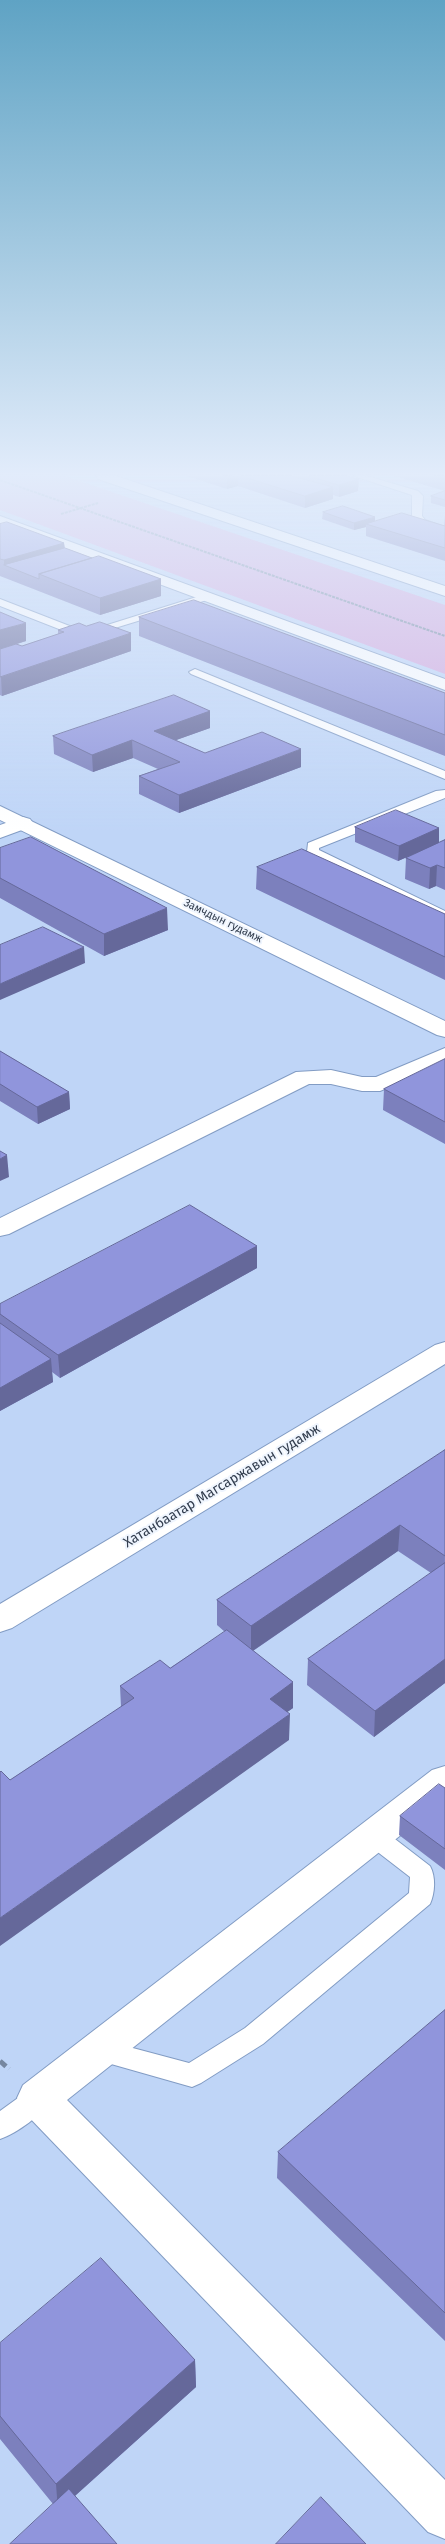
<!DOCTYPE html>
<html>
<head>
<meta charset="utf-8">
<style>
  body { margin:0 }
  canvas { display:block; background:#bfd5f7 }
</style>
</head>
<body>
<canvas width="445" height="2544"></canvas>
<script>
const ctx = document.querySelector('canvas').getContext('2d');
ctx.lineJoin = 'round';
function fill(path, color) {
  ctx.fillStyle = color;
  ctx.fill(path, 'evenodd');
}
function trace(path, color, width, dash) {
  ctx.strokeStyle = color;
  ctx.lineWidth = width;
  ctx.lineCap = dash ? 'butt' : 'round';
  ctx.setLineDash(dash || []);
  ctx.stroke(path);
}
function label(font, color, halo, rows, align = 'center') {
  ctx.font = font + ' "Fira Sans",sans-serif';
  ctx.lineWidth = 4;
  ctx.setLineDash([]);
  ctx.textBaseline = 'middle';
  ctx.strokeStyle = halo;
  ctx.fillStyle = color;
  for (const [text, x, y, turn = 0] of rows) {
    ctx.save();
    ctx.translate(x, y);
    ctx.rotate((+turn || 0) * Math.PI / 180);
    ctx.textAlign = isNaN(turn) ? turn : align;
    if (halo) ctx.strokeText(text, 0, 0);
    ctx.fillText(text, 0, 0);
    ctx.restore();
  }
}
const green = new Path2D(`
  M0,476H65L445,605V674L0,510Z`);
const pathFar1 = new Path2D(`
  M0,480L445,636
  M61,514L98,503`);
const path = new Path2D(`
  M0,2061L9,2069`);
const lane = new Path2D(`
  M354,476H367L418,491L423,496L422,516L425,520L445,527V533L419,524L412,516V495Z
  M206,594L210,595V599L82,638L0,606V599L85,632Z
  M195,669L445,771V779L191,674L189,672Z
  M445,790V798L319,848V850L445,911V920L307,852L308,843L436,791Z
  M374,1827L382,1829L430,1866C436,1877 435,1893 430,1904L263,2044L201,2083L192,2087L90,2058L86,2050L90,2042L99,2039L189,2063L245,2028L409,1893L410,1877L366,1843L362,1836L366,1829Z
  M38,2086L47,2090L51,2098C43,2115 17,2133 0,2139V2111L29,2090Z`);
const street = new Path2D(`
  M23,817L30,819L33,823L30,827L0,838V825Z
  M445,1048V1064L380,1091H362L331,1084H309L9,1234L0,1236V1218L296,1072L331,1070L362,1077H376Z
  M445,1766V1800L67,2100L445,2480V2539L428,2532L23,2111L17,2098L23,2085L432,1770Z`);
const secondary = new Path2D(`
  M0,516L445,679V690L0,525Z
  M0,806L445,1021V1037L437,1035L0,820Z
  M445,1342V1364L12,1628L0,1632V1604L435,1345Z`);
const primary = new Path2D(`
  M96,476H116L445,586V596L98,479Z`);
const wall = new Path2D(`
  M187,476H347L358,491L339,497L333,495V499L305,508L238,486L227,489Z
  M394,476H445V491Z
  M445,491V507L431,503V496Z
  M323,512L375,521L444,526L445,515V561L366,536V527L354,530L322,519Z
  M0,524L64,543L65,548L92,558L161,579V596L100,615L0,576Z
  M0,612L26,641L17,644L22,646L58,634V630L86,626L131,633V651L2,696L0,695Z
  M139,617L445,693V756L139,636Z
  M210,711V728L176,740L205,753L301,767L179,813L139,794V776L158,769L133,758L93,772L54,754L53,736Z
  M355,827L439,828V843L398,861L355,842Z
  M445,840V890L436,886L429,889L405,879L406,858Z
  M0,848L168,930L104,956L0,898Z
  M257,867L445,914V980L256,889Z
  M0,1051L69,1092L70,1109L38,1124L0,1101Z
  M445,1059V1144L383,1110L384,1089Z
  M257,1246V1268L60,1378L52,1372L53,1382L0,1411V1304Z
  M445,1450V1683L374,1737L307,1685L308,1659L431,1573L398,1551L253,1651L293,1682V1708L287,1712L289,1740L10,1780L121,1707L120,1686L170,1668L225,1632L217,1625V1600Z
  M445,1788V1870L399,1835L400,1816Z
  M445,2010V2341L277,2178L278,2152Z
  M0,2343L195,2360L196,2387L75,2496L53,2504L0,2439Z`);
const shadedWall = new Path2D(`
  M233,476H238V486L227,489V477Z
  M359,479L358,491L339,497V485Z
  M333,487V499L305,508V496Z
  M375,517V524H366V527L354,530V523Z
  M64,543L65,560L4,565V560Z
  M161,579V596L100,615V598Z
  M26,623V641L0,649V630Z
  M131,633V651L2,696L1,677Z
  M210,711V728L154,748V731Z
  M132,740L133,758L93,772L92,755Z
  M301,749V767L179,813V795Z
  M439,828V843L398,861L399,846Z
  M437,865L436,886L429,889L430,868Z
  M167,908L168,930L104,956V934Z
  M84,947L85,963L0,1000V984Z
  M69,1092L70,1109L38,1124L37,1107Z
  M7,1155L9,1177L0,1181V1159Z
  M257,1246V1268L60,1378L58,1355Z
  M51,1359L53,1382L0,1411V1388Z
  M400,1525L398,1551L251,1652V1626Z
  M445,1659V1683L374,1737L375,1711Z
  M293,1682V1708L269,1725L270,1699Z
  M290,1714L289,1740L0,1946V1918Z
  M195,2360L196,2387L58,2511L56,2484Z`);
const building = new Path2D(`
  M222,476H233L227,477Z
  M241,476H292L333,487L305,496Z
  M309,476H347L359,479L339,485Z
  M434,476H445V479Z
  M445,491V500L431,496Z
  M343,506L375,517L354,523L323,512Z
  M402,513L445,526V548L366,524Z
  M7,522L64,543L4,560L0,559V524Z
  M65,548L92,558L39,574V579L4,565Z
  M99,556L161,579L100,598L39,574Z
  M194,600L445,693V735L139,617Z
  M0,612L26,623L0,630Z
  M100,622L131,633L0,677V649L16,644L22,646L64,632L58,630L79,623L86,626Z
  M174,695L210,711L154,731L205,753L262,732L301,749L179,795L139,776L180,762L132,740L92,755L53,736Z
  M396,810L439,828L399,846L355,827Z
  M31,837L167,908L104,934L0,878V848Z
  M445,840V868L437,865L430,868L406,858Z
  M302,849L445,914V957L257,867Z
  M43,927L84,947L0,984V945Z
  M0,1051L69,1092L37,1107L0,1084Z
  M445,1059V1122L384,1089Z
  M0,1151L7,1155L0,1159Z
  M190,1205L257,1246L58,1355L0,1314V1304Z
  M0,1323L51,1359L0,1388Z
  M445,1450V1556L400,1525L251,1626L217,1600Z
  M445,1563V1659L375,1711L308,1659Z
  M227,1630L293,1682L270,1699L290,1714L0,1918V1772L1,1771L10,1780L134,1698L120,1686L160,1660L170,1668Z
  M439,1784L445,1788V1849L400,1816Z
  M445,2010V2313L278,2152Z
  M101,2258L195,2360L56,2484L0,2416V2343Z
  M69,2489L117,2544H10Z
  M321,2497L366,2544H276Z`);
const farStreetnames = [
  ["Замчдын гудамж",223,921,26]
];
const streetNames = [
  ["Хатанбаатар Магсаржавын гудамж",222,1486,-31]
];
fill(green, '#d4a9de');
trace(lane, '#829cc4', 2);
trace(street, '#829cc4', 2);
trace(secondary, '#829cc4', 2);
trace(primary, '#829cc4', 2);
trace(pathFar1, '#7687a0', 2, [3, 1]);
trace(path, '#7687a0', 5, [8, 4]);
fill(lane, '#fff');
fill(street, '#fff');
fill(secondary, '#fff');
fill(primary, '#fff');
fill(wall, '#7c80bd');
fill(shadedWall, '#65689a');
fill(building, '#9095dc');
trace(building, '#65689a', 1);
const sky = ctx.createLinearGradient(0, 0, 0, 832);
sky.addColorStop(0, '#5fa3c4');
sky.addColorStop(0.57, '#e2ecfb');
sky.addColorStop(1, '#e2ecfb00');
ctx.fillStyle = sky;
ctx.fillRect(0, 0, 445, 832);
label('11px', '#323d4e', '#eff5fe', farStreetnames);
label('14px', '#323d4e', '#eff5fe', streetNames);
</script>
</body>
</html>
